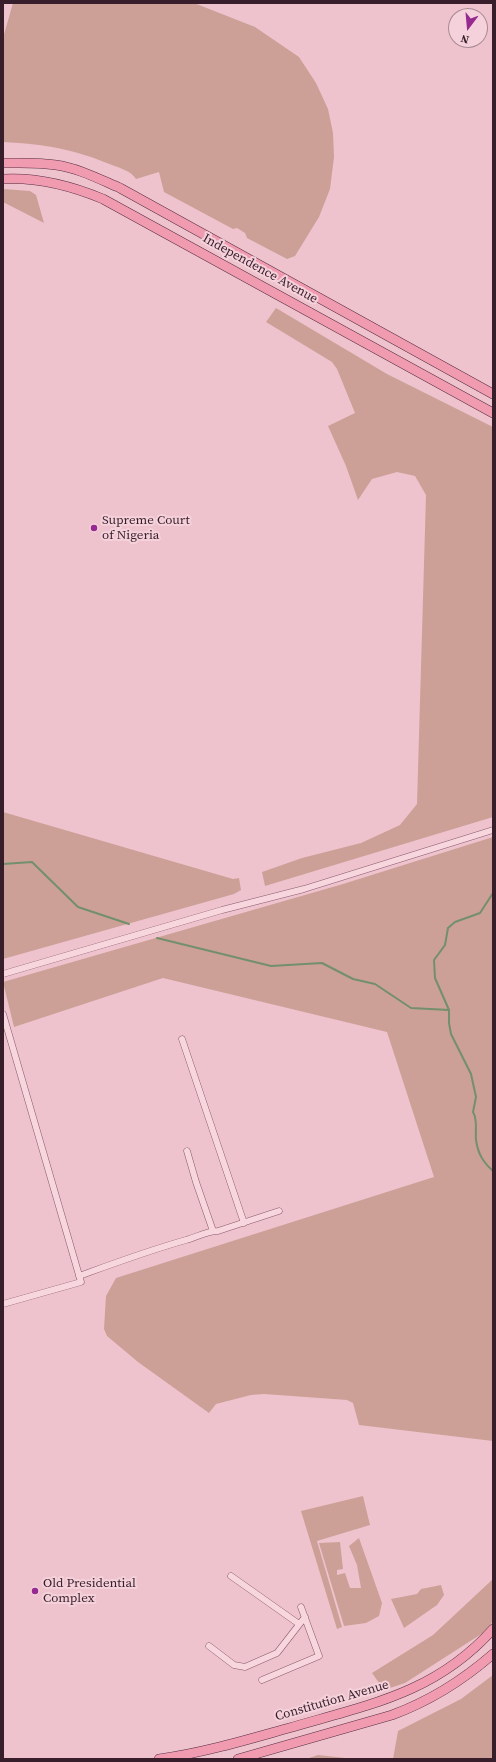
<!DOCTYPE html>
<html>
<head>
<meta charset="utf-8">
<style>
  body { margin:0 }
  #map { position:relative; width:496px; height:1762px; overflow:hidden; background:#eec3cd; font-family:"Source Serif 4",serif }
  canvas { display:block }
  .frame { position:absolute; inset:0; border:4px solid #381e2a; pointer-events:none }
  .north { position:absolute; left:448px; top:8px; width:40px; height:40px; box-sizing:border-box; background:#f5d2db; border:1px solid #a98a94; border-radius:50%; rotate:196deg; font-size:11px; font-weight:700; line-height:16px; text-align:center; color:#381e2a }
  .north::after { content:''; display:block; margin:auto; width:14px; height:18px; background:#962a91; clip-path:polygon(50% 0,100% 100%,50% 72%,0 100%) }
</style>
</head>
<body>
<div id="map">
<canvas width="496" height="1762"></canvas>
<div class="frame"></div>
<div class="north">N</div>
</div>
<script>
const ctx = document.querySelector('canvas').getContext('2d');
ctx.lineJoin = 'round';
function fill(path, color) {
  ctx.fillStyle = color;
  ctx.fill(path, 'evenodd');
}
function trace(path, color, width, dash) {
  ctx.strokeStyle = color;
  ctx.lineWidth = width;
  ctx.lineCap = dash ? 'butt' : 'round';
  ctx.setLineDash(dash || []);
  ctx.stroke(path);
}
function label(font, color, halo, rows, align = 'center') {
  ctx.font = font + ' "Source Serif 4",serif';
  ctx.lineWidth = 4;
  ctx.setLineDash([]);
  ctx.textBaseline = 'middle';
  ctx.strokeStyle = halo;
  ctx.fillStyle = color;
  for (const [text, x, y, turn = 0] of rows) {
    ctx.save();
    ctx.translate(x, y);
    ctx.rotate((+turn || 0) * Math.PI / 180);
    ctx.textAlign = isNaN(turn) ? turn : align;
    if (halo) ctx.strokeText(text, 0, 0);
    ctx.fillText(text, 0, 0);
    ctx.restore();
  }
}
const green = new Path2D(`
  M13,3H194L255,27L299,57L316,83L328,109L333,133L334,157L330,189L319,217L295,256L287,259L247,238L245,233L237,228L233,229L164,192L159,172L136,179C131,171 120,168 112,165C73,149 45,144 3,142V38Z
  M3,189L30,191L36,195L44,223L3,202Z
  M276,308L387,374L493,427V817L265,886L262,872L302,858L361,843L400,825L417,804L426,495L415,476L397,472L372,479L358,500L346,466L328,426L355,413L337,369L332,362L266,322Z
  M3,812L233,879L239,878L241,890L234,894L3,959Z
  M493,837V1441L359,1425L353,1403L347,1400L264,1394L251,1395L216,1404L209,1413L138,1362L107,1336L104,1329L106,1296L116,1278L434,1177L387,1032L163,978L14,1027L3,982L343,884Z
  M363,1496L370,1525L317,1541L342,1627L337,1629L301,1511Z
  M359,1538L382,1603L379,1616L366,1623L344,1626L319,1543L340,1542L343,1569L337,1570V1575L345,1573L350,1588H361L357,1565L349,1546Z
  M493,1579V1621L486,1631L405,1683L384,1690L372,1673L433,1635Z
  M441,1585L444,1595L437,1605L404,1628L391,1599L417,1594L421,1589Z
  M493,1675V1759H393L398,1731L461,1699Z
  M318,1755L354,1759H306Z`);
const stream = new Path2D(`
  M3,864L32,862L78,907L129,924
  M493,893L480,913L455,922L448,928L445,945L434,960L435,978L449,1010V1023L451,1034L471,1074L476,1097L473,1112C478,1120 475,1131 476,1140C478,1154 483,1162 493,1171
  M157,938L271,966L322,963L353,979L375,984L411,1008L449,1010`);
const minor = new Path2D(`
  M3,974L222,910L304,889L493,830
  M3,1014L81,1282L3,1304
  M182,1039L244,1223
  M187,1151L196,1182L213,1231
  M79,1276C115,1263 150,1250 186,1240C197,1237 207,1231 218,1231L279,1211
  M231,1576L299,1624
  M209,1646L234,1665L245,1667L277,1653L305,1617
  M262,1680L319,1656L301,1607`);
const primary = new Path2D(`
  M3,163C20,163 38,162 56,165C78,168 99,179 120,188L493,394
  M3,179C37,177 72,186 103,199L493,413
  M159,1759C203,1753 246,1740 289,1728C368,1705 436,1693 493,1629
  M238,1759L392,1715C430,1701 462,1681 493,1654`);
const markers = [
  [94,528,4,"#962a91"],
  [35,1591,4,"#962a91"]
];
const streetNames = [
  ["Independence Avenue",260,269,29],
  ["Constitution Avenue",332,1701,-16]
];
const poiNames = [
  ["Supreme Court",102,521],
  ["of Nigeria",102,536],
  ["Old Presidential",43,1584],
  ["Complex",43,1599]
];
fill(green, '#cca097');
trace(stream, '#738f6c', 2);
trace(minor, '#885a6d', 7);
trace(primary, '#552e41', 10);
trace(minor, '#f8d6de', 6);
trace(primary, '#f19bb1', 9);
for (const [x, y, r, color] of markers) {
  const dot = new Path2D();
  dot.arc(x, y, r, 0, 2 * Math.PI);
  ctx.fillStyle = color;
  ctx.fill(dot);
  trace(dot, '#f5d2db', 1.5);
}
label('13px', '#381e2a', '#f5d2db', streetNames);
label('13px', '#381e2a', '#f5d2db', poiNames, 'left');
</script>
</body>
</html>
